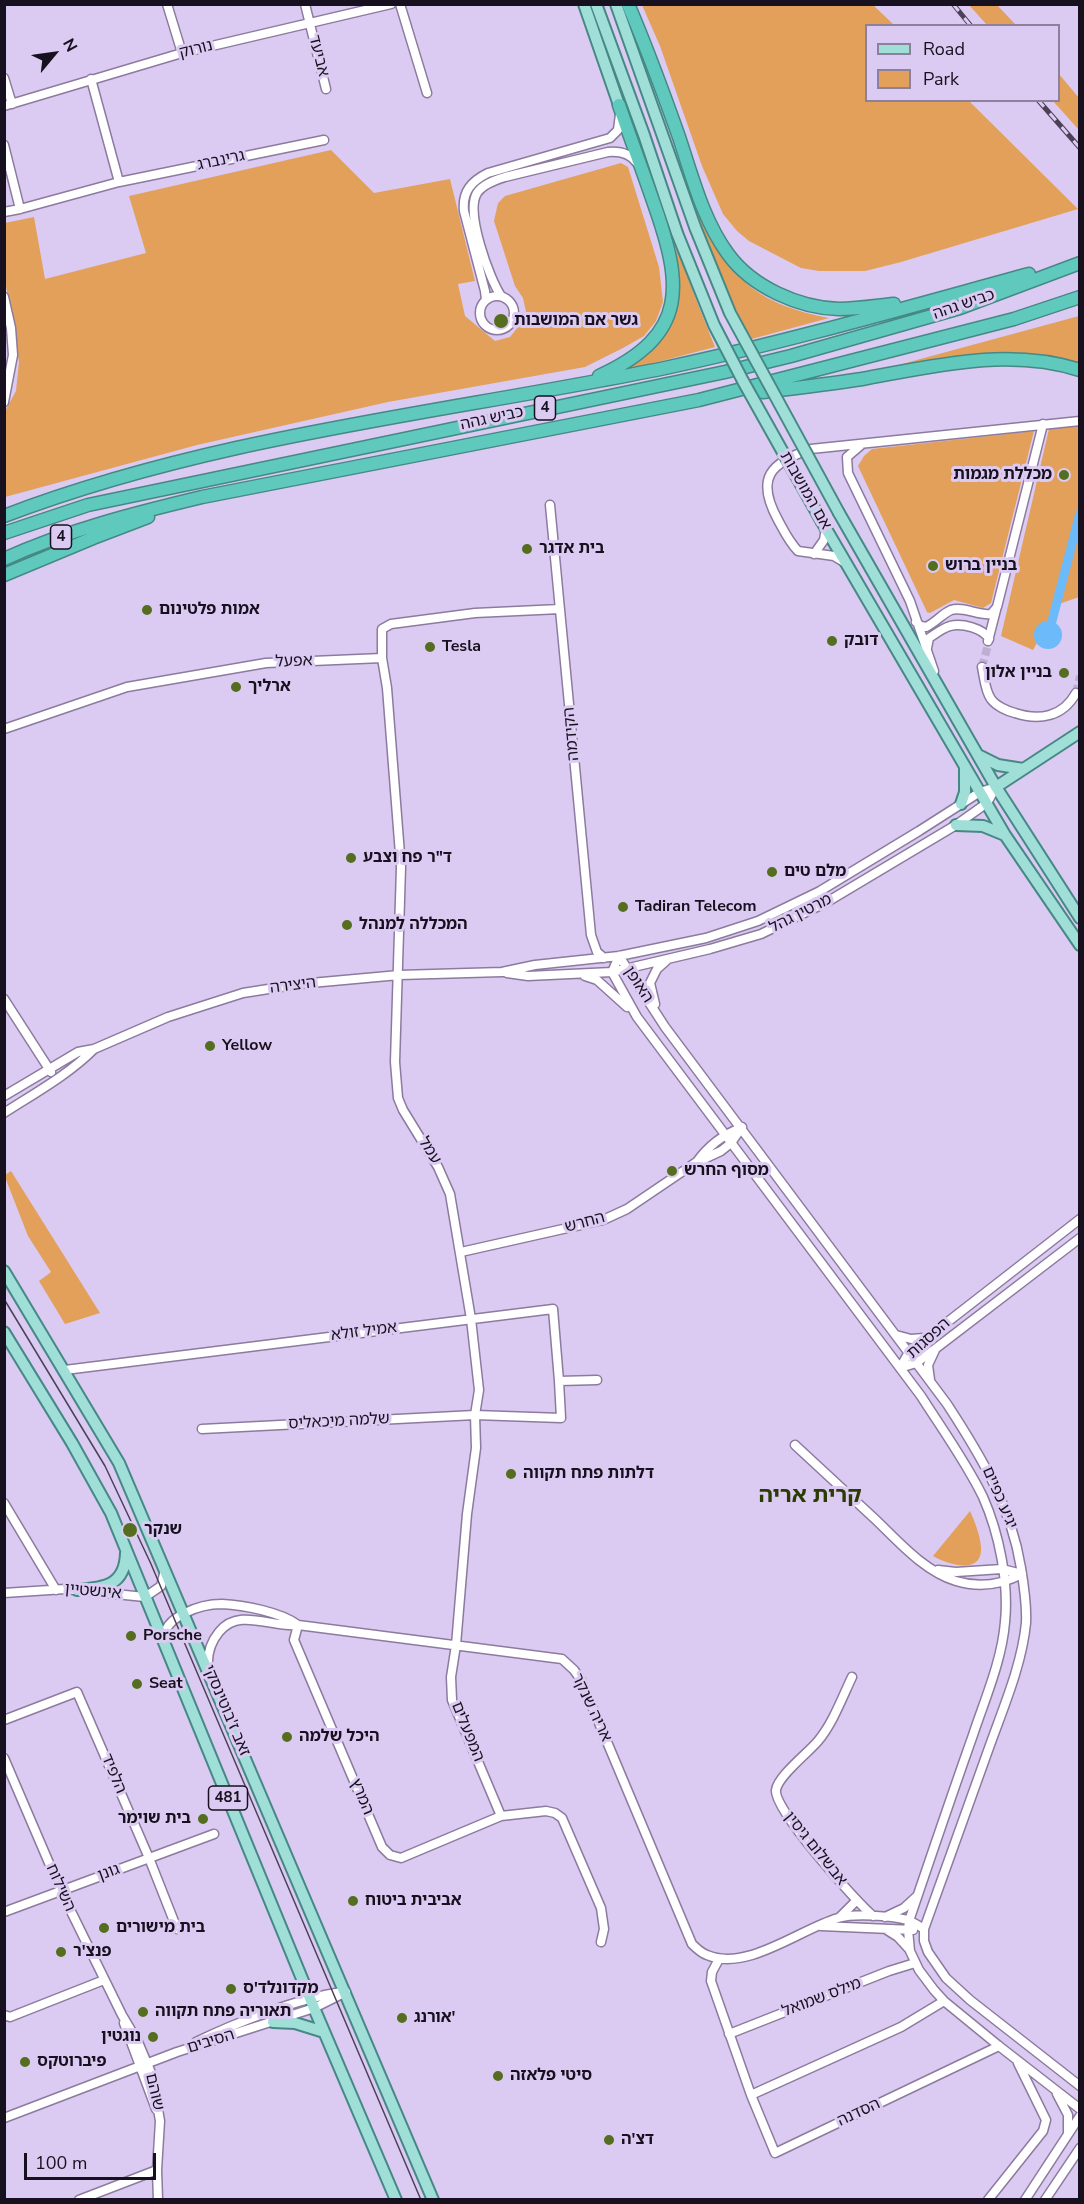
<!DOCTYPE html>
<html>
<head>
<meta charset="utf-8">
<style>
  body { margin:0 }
  #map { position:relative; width:1084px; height:2204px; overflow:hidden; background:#dbcaf1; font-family:"Nunito Sans",sans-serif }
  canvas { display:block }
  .frame { position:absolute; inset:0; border:6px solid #17101e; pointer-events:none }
  .legend { position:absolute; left:865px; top:24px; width:195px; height:78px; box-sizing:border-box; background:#dbcaf1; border:2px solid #8d809d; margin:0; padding:8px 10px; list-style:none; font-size:18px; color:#17101e }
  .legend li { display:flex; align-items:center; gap:12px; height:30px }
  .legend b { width:30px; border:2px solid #8d809d }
  .north { position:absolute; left:24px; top:24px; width:60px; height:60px; -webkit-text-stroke:4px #dbcaf1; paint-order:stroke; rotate:61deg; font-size:16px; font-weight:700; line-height:24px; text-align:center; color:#17101e }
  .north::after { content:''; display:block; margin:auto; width:21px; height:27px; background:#17101e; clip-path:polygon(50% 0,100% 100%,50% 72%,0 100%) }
  .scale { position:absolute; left:24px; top:2153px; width:132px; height:27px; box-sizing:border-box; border:3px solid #17101e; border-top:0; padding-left:8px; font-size:18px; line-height:21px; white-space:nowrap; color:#17101e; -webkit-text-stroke:4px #dbcaf1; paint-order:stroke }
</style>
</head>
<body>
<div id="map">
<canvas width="1084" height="2204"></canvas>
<div class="frame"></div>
<ul class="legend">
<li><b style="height:8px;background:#a0dfd7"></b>Road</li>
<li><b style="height:16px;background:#e2a05b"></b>Park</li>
</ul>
<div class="north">N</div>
<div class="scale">100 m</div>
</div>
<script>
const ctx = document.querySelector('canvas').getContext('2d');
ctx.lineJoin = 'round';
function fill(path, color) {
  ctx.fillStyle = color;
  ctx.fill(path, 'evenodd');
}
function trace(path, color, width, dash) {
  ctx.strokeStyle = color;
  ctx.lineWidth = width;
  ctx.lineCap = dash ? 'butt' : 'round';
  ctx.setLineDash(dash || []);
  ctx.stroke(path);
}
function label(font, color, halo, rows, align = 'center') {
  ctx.font = font + ' "Nunito Sans","Noto Sans Hebrew",sans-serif';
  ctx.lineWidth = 6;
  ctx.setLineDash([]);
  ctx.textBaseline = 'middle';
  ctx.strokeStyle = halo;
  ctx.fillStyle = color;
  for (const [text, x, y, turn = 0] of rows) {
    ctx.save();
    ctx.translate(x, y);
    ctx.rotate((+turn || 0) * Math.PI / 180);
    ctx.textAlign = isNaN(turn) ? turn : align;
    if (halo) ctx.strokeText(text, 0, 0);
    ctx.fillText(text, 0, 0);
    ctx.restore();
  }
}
const green = new Path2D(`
  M642,5H873L894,25L866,26V100L969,101L1078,209L901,262L865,271H819L801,268L749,241L737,231L723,214L702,166L660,46Z
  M969,5H997L1016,25H987Z
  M1059,74L1079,98V130L1053,101L1058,100Z
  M331,150L374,193L450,179L475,281L458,284L465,316L495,341L510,337L527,316L523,298L515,286L494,221L498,203L505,196L621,163L628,167L659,267L663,302L656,321L644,336L623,348L585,367L388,402L197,445L5,497V411L16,391L19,362L5,280V223L34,217L45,279L146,253L129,196Z
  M694,214L703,215C714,235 723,258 738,275C761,301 797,312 829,318L748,340L735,313Z
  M679,250L695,297L715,347L627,370V363C640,353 657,342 667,329C685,307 678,276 671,252Z
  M1079,316V364L1052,358L902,369V364Z
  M1079,424V597L1059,604L1033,650L1001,636L1049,429Z
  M1034,431L991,603L983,608L954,600L930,613L927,612L858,466L864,456L872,449Z
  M11,1171L100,1313L65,1324L39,1281L51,1272L28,1236L5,1177V1175Z
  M970,1511C975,1522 980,1535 981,1547C983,1576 946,1564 933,1556Z`);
const water = new Path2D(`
  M1034 635a14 14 0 1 1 28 0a14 14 0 1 1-28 0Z`);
const canal = new Path2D(`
  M1052,621L1080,513`);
const minorTunnel = new Path2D(`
  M982,667L988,645
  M1076,693L1080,676`);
const minor = new Path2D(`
  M167,4L182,53
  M305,4L326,89
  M400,4L427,93
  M4,78L12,104
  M91,79L119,182
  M4,106L182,53L391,4
  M4,145L20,209L4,212
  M20,209L119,182L324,140
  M501,296C489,278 465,212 477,193C483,184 495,180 505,177L608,152C620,151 630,153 637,163
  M480 313a17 17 0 1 1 34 0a17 17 0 1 1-34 0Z
  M4,297L11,328L13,355L4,402
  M486,300L485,291L464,211C462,191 472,181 488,173L610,138L618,130L620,114
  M861,445L847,457L848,473L910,601L934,671
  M550,505L591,935L597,952L604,958
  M814,554L824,540L826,528
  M844,562L834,556L798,551C789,542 784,531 778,520C755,478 770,463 811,449L1080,421
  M916,622L921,626L926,627C935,623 942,614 951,610C963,606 979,616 991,614L997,607L1043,424
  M988,641L996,610
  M927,648L929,638C935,634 943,628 950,626C962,623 983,628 989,639
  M982,667C984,676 985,691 991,699C996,706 1007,711 1015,713C1039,721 1063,717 1076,693
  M4,729L127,687L266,663L382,658
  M619,956L612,972L637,1017L921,1396C942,1429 966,1462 983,1497C999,1533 1009,1582 1005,1622C1002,1660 985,1699 973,1735C951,1797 930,1859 909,1921L908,1930L910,1951L919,1970L934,1990L944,2001L999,2046L1080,2109
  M619,956L665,1027L947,1404C981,1456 1011,1506 1021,1568C1024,1586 1027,1605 1026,1623C1022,1664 1004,1706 990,1745C968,1806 946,1867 924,1929V1941L928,1952L946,1978L970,2000L1080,2086
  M507,973L528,976L612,972L710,949L761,934L827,902L956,825L987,803L996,787
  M585,976L597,980L627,1007
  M4,999L51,1072
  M655,1004L650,983L657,969L666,961
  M4,1096L78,1052L94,1049L168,1017L243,993L300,984L399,975L502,972L535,965L619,956L706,938L758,921L820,891L919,831L980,792L996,787
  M4,1113C35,1093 68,1075 94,1049
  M696,1163C708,1146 722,1135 741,1128
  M461,1252L603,1220L627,1209L695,1163L721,1151L731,1143L742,1127
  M896,1335L911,1339L924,1338
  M900,1368L909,1352L1080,1219
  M900,1368L916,1363L935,1349L1080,1238
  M65,1370L553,1309L559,1381L597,1380
  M930,1380L928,1365L935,1350
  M202,1429L475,1415L561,1418L559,1381
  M795,1445C822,1470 849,1495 876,1520C899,1542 924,1571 956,1581C979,1588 1001,1585 1022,1574
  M4,1503L56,1590
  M938,1570L956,1572L1002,1569L1022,1574
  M4,1593L65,1589L145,1597L161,1586L165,1570
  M298,1625L294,1640L382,1847L390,1855L401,1858L501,1816L546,1811L555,1813L562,1818L601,1908L604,1929L601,1942
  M164,1640C163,1616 201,1604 222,1604C243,1605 281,1612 298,1625
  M208,1667C207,1654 210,1643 219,1632C239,1607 271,1628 298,1625L562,1659L574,1670L581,1680L692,1944C696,1948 701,1953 707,1955C747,1972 800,1929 838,1918C856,1913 890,1916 908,1920C913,1922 919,1926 924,1929
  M852,1677C842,1698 833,1723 818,1741C808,1753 778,1776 776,1790C773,1809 856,1902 873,1916
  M4,1720L77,1692L149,1858L177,1929
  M4,1758L61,1891L122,2015L138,2042L152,2075L160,2121L157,2170L158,2200
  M501,1816L452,1700L451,1677L456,1645L467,1514L476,1448L475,1415L479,1390L471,1319L450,1194L438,1167L403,1110L398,1098L395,1062L401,867L387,688L382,658V629L391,624L475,613L560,609
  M4,1912L214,1834
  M840,1917L856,1901
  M885,1917L904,1908L916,1897
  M821,1926L913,1930
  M887,1930L898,1937L909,1949
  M719,1959L712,1972L711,1981L751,2095L775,2153L999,2046
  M4,2015L10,2017L104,1980
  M124,2023L156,2109
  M729,2034L889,1971L915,1963
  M196,2042C235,2023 299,1998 342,1992
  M1057,2094L1068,2115V2133
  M751,2095L901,2027L944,2001
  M4,2118L177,2052L314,2008L346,1992
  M79,2200L157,2170
  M988,2200L1043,2131L1046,2120L1018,2063
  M1025,2200L1080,2116
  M1045,2200L1080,2148`);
const major = new Path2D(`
  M584,4L619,105
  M596,4L644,135L677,233
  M616,4L695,227
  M839,513L996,787L1080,918
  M822,522L1005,835L1080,945
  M978,755L998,765L1023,769
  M996,787L1080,732
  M961,804L965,792V769
  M956,825L983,826L1005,835
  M4,1271L119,1463L433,2200
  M4,1332L72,1443L111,1513L314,2008L396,2200
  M77,1590C104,1588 125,1586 126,1553
  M273,2022L295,2023L324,2032`);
const highway = new Path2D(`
  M628,4C647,48 663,92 679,137C692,176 703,220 728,254C752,287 799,308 839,309C858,309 875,306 894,304
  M599,376C691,334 682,283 653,201C642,169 630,137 619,105
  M763,392C796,388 829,384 862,379C934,366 1008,347 1080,370
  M4,516C216,435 445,413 665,368C787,342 908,307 1029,274
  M4,533L88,505L725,372L791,356L960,308L1080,263
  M4,559C68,530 135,513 202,497L699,400L1014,319L1080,297
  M4,575L93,538L148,517`);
const tram = new Path2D(`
  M4,1299L105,1466L151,1564L421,2200`);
const rail = new Path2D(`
  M953,4L971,26
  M1038,100L1080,148`);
const majorBridge = new Path2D(`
  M695,227L730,313L839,513
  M677,233L714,325L743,381L822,522`);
const markers = [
  [501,321,8,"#546d1f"],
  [1064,475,6,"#546d1f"],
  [527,549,6,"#546d1f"],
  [933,566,6,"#546d1f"],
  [147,610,6,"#546d1f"],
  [832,641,6,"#546d1f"],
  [430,647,6,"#546d1f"],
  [1064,673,6,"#546d1f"],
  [236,687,6,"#546d1f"],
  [351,858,6,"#546d1f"],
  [772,872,6,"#546d1f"],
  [623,907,6,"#546d1f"],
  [347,925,6,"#546d1f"],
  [210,1046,6,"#546d1f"],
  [672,1171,6,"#546d1f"],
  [511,1474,6,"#546d1f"],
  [130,1530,8,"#546d1f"],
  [131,1636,6,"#546d1f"],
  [137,1684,6,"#546d1f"],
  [287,1737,6,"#546d1f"],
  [203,1819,6,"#546d1f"],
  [353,1901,6,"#546d1f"],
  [104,1928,6,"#546d1f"],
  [61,1952,6,"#546d1f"],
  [231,1989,6,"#546d1f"],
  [143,2012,6,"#546d1f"],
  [402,2018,6,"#546d1f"],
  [153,2037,6,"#546d1f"],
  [25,2062,6,"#546d1f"],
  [498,2076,6,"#546d1f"],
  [609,2140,6,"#546d1f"]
];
const shields = [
  [545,408,21],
  [61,537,21],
  [228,1798,39]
];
const shieldNames = [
  ["4",545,408],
  ["4",61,537],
  ["481",228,1798]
];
const streetNames = [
  ["נורוק",196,50,-14],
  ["אביעד",318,56,76],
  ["גרינברג",221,161,-12],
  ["כביש גהה",964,305,-19],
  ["כביש גהה",492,419,-12],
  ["אם המושבות",805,491,60],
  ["אפעל",294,662,-2],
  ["הקידמה",572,734,-95],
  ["מרטין גהל",801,914,-27],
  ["האופן",638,985,57],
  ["היצירה",293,986,-7],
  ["עמל",429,1151,58],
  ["החרש",585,1223,-15],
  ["אמיל זולא",364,1332,-7],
  ["הפסגות",929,1339,-42],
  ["שלמה מיכאליס",339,1422,-3],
  ["יגיע כפיים",999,1498,67],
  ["אינשטיין",93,1592,5],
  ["אריה שנקר",591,1708,65],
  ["זאב ז'בוטינסקי",226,1711,67],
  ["המפעלים",467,1732,68],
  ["הלפיד",113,1774,67],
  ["המרץ",361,1797,67],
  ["אבשלום גיסין",815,1849,51],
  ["גונן",109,1873,-20],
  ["השילוח",60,1888,66],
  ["מילס שמואל",822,1998,-21],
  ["הסיבים",211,2042,-17],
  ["שוהם",154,2092,77],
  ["הסדנה",859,2113,-25]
];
const poiNames = [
  ["גשר אם המושבות",514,321],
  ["מכללת מגמות",1052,475,"right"],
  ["בית אדגר",539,549],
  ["בניין ברוש",945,566],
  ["אמות פלטינום",159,610],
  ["דובק",844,641],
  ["Tesla",442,647],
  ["בניין אלון",1052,673,"right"],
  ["ארליך",248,687],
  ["ד\"ר פח וצבע",363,858],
  ["מלם טים",784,872],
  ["Tadiran Telecom",635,907],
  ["המכללה למנהל",359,925],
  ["Yellow",222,1046],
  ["מסוף החרש",684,1171],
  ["דלתות פתח תקווה",523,1474],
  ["שנקר",144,1530],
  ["Porsche",143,1636],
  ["Seat",149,1684],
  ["היכל שלמה",299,1737],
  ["בית שוימר",191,1819,"right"],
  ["אביבית ביטוח",365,1901],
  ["בית מישורים",116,1928],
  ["פנצ'ר",73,1952],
  ["מקדונלד'ס",243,1989],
  ["תאוריה פתח תקווה",155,2012],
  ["אורנג'",414,2018],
  ["נוגטין",141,2037,"right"],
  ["פיברוטקס",37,2062],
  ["סיטי פלאזה",510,2076],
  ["דצ'ה",621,2140]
];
const districtNames = [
  ["קרית אריה",810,1497]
];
fill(green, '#e2a05b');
fill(water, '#6dbafa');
trace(canal, '#6dbafa', 9);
trace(minorTunnel, '#beaed1', 8, [8, 4]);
trace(minor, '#8c7b9f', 11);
trace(major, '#468885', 14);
trace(highway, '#468885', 15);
trace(minor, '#fff', 8);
trace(major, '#a0dfd7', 10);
trace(highway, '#60c9bd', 12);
trace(tram, '#4c4257', 1.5);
trace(rail, '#4c4257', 5);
trace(rail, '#dbcaf1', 3, [9]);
trace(majorBridge, '#468885', 14, []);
trace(majorBridge, '#a0dfd7', 10);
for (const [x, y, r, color] of markers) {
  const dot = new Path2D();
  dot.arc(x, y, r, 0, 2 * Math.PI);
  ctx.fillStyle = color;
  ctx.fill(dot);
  trace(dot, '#dbcaf1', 2);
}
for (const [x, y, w] of shields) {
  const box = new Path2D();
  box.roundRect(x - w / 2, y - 12, w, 24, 4.5);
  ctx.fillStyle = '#dbcaf1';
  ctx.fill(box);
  trace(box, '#17101e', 1.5);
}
label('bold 15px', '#17101e', null, shieldNames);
label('16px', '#17101e', '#dbcaf1', streetNames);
label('bold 16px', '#17101e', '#dbcaf1', poiNames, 'left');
label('bold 22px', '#2b3c03', '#dbcaf1', districtNames);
</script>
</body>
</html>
